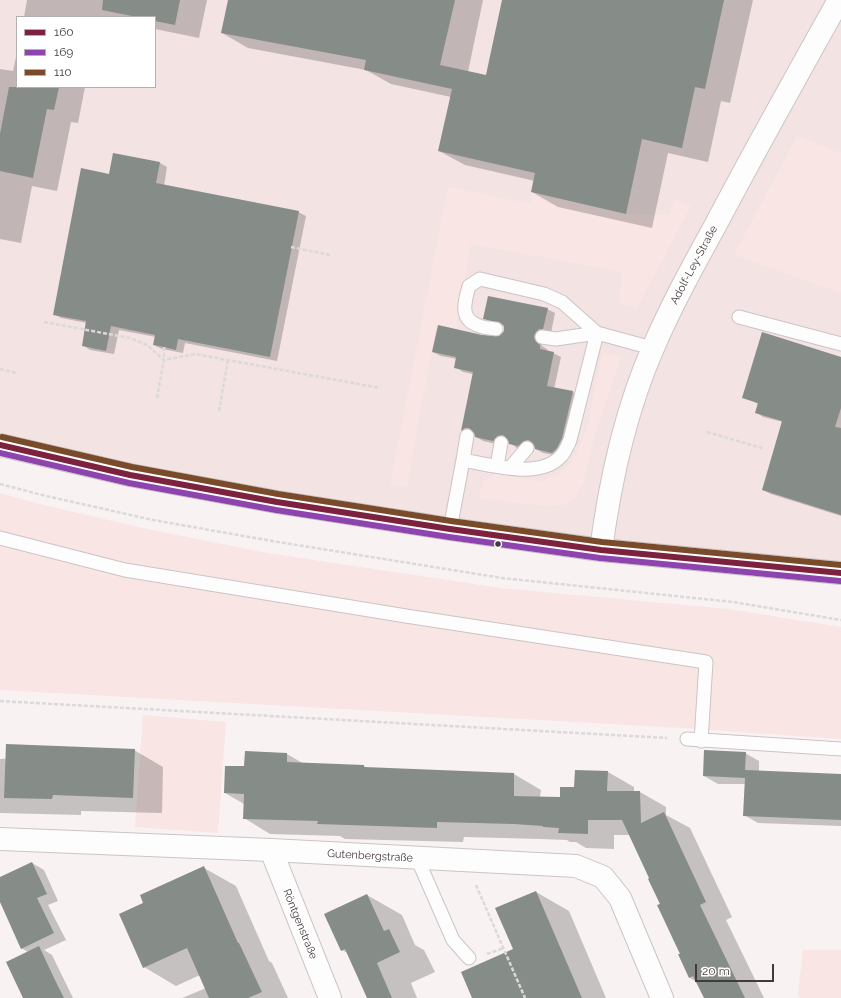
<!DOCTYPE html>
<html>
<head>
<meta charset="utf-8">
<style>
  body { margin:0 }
  #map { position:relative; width:841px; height:998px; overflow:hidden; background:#f8f2f2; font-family:Raleway,sans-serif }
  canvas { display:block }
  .legend { position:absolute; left:16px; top:16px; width:140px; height:72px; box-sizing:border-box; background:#fff; border:1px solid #b5b0b0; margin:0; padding:5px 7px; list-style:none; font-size:12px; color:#453a3a }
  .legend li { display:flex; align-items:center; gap:8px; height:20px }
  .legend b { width:20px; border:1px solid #b5b0b0 }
  .scale { position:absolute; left:695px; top:964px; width:79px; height:18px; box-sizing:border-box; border:2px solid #453a3a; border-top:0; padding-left:5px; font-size:12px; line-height:14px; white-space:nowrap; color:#453a3a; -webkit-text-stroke:3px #fff; paint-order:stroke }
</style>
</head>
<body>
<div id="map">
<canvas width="841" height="998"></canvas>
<ul class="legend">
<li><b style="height:5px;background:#7d223e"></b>160</li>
<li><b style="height:5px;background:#8e44ad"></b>169</li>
<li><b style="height:5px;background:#7a4b2a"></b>110</li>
</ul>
<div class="scale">20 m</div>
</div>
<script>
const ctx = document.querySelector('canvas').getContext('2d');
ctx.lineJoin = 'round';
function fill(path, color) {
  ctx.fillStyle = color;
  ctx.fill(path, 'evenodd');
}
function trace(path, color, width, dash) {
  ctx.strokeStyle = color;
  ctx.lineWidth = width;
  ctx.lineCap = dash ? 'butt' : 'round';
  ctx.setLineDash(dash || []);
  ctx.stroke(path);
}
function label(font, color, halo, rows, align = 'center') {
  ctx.font = font + ' Raleway,sans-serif';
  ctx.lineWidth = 4;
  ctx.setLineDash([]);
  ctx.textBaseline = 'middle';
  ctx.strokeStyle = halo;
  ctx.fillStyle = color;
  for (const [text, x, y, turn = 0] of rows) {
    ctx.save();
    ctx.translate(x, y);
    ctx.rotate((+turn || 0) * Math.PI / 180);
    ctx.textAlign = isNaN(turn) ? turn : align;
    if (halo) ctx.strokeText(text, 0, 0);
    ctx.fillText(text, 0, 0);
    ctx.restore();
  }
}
const built = new Path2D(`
  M0,0H841V571L599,548L0,442ZM17,17H155V87H17Z`);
const green = new Path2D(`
  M797,136L841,153V293L734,255Z
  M449,187L531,204V192L627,214L670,215L675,199L691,206L637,308L619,304L622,272L471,244L456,329L438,324L431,353L407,487L390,485L446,196Z
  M605,353L621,357L597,428L584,481L575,498L565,505L544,506L479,498L483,481L497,473L538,482L557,475L572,463L588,426L601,357Z
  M0,493L39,504L147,529L267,553L501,588L728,609L841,627V739L681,728L0,690Z
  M143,715L226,722L218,833L135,827Z
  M803,950H841V998H800L798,995Z`);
const shadow = new Path2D(`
  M27,0H207L199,38L155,29V17H24Z
  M229,0H483L468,72L487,76L503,0H753L730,103L721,101L708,162L668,153L652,228L558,207L532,192L535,181L465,165L439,151L451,97L391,84L366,70L248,48L222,33Z
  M17,52V87H85L78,123L71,122L57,191L32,186L21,243L0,239V69L13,71Z
  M114,154L160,163L167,167L164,186L298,212L306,216L277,361L185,343L183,353L162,349L154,345L156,337L119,330L114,354L90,350L83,345L87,323L61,318L54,314L110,175Z
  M547,309L555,313L551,333L541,341L542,346L548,350L547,352L553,353L561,357L554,389L572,392L580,396L560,456L543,453L536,449L535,444H532L526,450L517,448L510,443L508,439H506L501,445L483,441L476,437L475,432L469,434L462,430L473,374L463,372L455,367L457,359L441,356L433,352L495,338L503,335L505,330L503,325L492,323L484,318Z
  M841,358V516L771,494L763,490L783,422L763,417L756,412L758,404L743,397Z
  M134,750L163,767L162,813L81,811V815L0,813V759Z
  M745,753L759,761V772L841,775V826L758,823L744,815L745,784H718L704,776Z
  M287,754L304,764L364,766L369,769L514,774L541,790L540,797L561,798L575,788L608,772L634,787V792H640L666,807V815L690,828L732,917L726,920L764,998H705L697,982L690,978L684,965L681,954L661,904L630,835H614V849L586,848L576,842H570L567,840L540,839L464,837L463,842L345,839L340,836L270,834L244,818V804L225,793L245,767Z
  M32,863L44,870L58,901L48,905L66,940L44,950L52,955L73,998H24L28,952L21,948L0,901V878Z
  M204,868L236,886L269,961L272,963L288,998H182L206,988L200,975L176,986L144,967V903Z
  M536,892L569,911L606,998H473L514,950Z
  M367,895L402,915L415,945L424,950L435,972L411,983L417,998H369L349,954L342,950Z`);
const building = new Path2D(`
  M103,0H180L175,25L155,21V17H137L102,10Z
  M228,0H455L440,65L486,75L502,0H724L705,89L695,87L682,148L642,139L626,214L531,192L535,173L438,151L452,89L364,70L366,60L221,33Z
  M9,87H59L54,110L47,109L33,178L0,171V134Z
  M113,153L160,162L156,183L299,211L270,357L178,339L176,350L164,347L153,345L155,335L111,326L106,351L82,346L86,321L53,315L81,168L109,174Z
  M488,296L548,308L543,329H539L536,332L534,336L535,340L540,345V349L554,352L547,386L573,391L562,438L557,448L552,453L535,449L534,445L529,440L524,441L518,446L509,444L508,440L503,435L498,436L493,441L475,437L474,433L469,428H465L461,431L473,372L454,368L456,357L432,352L438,325L482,335L499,336L504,331V326L501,323L483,319Z
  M762,332L841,357V408L835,427L841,428V515L762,490L782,421L755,413L758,403L742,398Z
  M6,744L135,749L133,798L53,795L52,799L4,798Z
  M704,750L746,752L745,770L841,774V820L743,816L745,778L703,776Z
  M245,751L287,753V762L364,765V767L514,773V796L560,797V787H574L575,770L608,771L607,791H640L641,823L664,812L706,902L700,905L745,998H704L693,976L689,978L678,954H680L657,905L660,904L648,879L649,878L622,820H588V834L558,833L559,828L543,827V826L513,824L437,822V828L317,824L318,821L243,819L244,794L224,793L225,766H244Z
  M32,862L47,894L37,898L54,933L21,949L0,902V877Z
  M204,866L238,943H239L262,992L248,998H209L187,948L143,968L119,914L143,903L140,895Z
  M536,891L582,998H472L461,972L513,949L495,908Z
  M367,894L384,931L389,929L400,952L377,963L392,998H367L345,949L341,951L324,914Z
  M39,946L55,980L64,998H23L6,962Z`);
const path = new Path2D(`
  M291,247L330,255
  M44,322L130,338L147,345L164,360L195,354L380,388
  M0,369L17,373
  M157,398L164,360V347
  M219,411L228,360
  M707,432L762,448
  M0,484L42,495L153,520L272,541L502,578L733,602L841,620
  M0,701L667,738
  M476,885L525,998
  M487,954L504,948`);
const service = new Path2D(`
  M739,317L841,344
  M496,329C490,328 482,328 477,325C459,318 465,301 469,286L480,279L544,294L562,302L597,333L556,339L542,337
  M463,460L467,436
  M497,466L501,443
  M510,468L527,448
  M450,529L463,460C490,465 540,480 561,456C565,452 568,445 570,440L597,333L652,348
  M0,538L125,570L406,616L706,662L701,741
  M687,739L841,749
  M417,858L453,940L469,958`);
const minor = new Path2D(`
  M0,445L130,475L277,502L450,529L601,550L841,573
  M601,550C610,481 625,412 653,348C671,306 693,266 715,226C755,150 797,75 839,0
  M0,839L271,850L576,866L603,877L620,898L662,998
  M271,850L330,998`);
const bus1 = new Path2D(`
  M0,445L130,475L277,502L450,529L601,550L841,573`);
const bus2 = new Path2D(`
  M0,453L129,483L276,510L449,537L600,558L840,581`);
const bus3 = new Path2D(`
  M2,437L132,467L278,494L451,521L602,542L841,565`);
const markers = [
  [498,544,3.5,"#453a3a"]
];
const streetNames = [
  ["Adolf-Ley-Straße",694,265,-62],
  ["Gutenbergstraße",370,856,3],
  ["Röntgenstraße",300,924,68]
];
fill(built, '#f3e3e3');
fill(green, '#fae5e5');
fill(shadow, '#0003');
fill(building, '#868c88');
trace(service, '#cbc4c4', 15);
trace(minor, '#cbc4c4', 24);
trace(path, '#dbd9d9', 2.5, [4, 2]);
trace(service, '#fefdfd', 13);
trace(minor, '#fefdfd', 22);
trace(bus1, '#7d223e', 6);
trace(bus2, '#8e44ad', 6);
trace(bus3, '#7a4b2a', 6);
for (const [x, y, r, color] of markers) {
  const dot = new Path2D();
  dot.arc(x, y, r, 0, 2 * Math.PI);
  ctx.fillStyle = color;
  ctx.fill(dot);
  trace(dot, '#fff', 1.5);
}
label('11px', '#453a3a', '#fff', streetNames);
</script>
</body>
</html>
